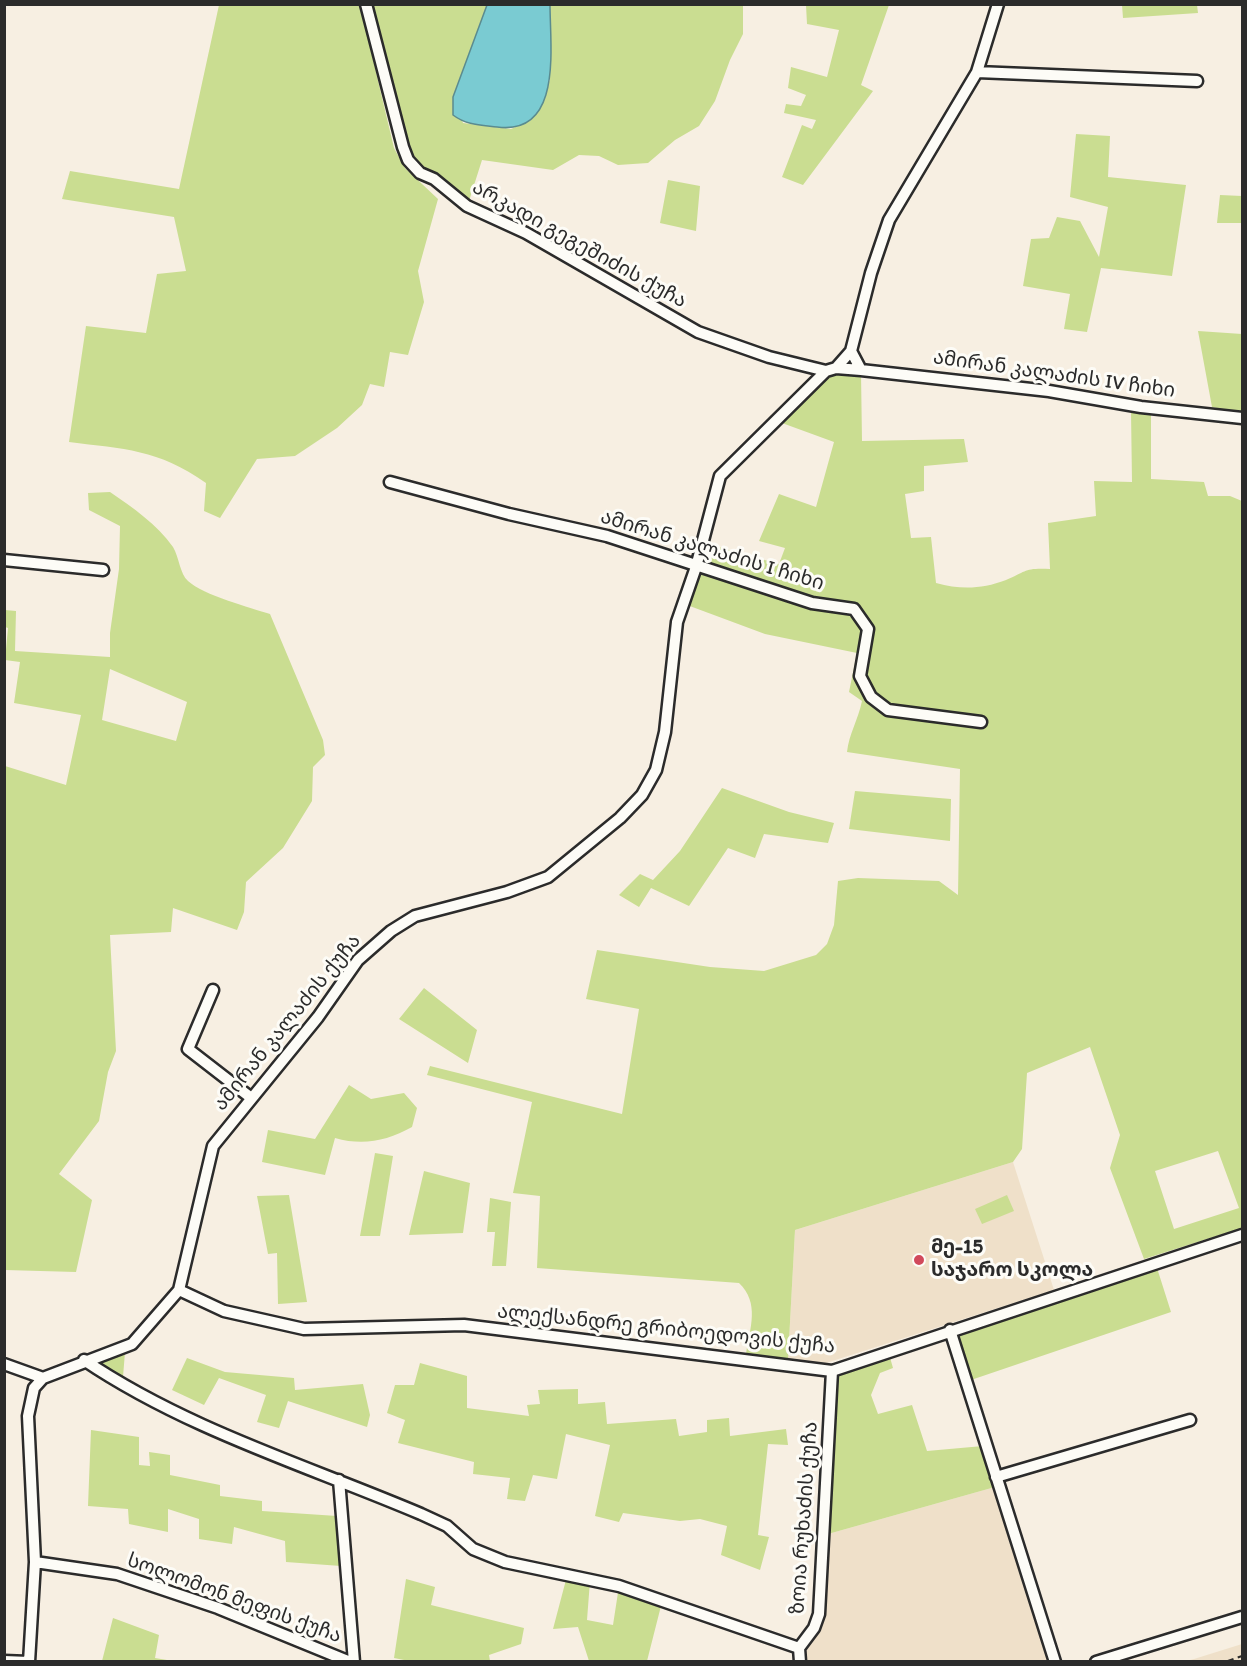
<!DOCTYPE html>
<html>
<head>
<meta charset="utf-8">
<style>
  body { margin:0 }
  #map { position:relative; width:1247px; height:1666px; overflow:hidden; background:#f7efe2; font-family:Itim,sans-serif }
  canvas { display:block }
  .frame { position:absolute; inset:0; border:6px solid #2b2b2b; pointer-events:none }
</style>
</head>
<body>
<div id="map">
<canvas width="1247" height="1666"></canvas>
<div class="frame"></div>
</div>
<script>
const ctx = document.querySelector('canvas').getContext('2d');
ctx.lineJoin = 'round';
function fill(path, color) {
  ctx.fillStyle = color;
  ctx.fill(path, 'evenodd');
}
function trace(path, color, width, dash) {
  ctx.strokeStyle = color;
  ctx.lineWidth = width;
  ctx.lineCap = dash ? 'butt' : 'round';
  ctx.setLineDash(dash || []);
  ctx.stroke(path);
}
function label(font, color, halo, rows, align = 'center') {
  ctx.font = font + ' Itim,"Noto Sans Georgian",sans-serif';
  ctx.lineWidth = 6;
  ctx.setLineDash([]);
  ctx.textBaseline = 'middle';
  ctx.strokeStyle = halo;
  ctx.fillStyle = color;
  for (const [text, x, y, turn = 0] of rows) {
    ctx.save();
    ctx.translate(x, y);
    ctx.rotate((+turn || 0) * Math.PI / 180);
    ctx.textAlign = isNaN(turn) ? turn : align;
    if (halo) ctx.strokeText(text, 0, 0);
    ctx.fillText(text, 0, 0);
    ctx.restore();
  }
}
const built = new Path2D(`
  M1013,1162L1054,1290L823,1364L788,1359L795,1230Z
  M995,1487L1049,1661H804L803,1647L820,1628L824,1614L828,1534Z
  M1242,1644V1661H1186L1194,1659Z`);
const green = new Path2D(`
  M219,5H360L394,148L405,168L438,199L418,271L424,302L408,355L390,352L384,387L370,384L362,405L337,428L295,456L257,459L220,518L204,511L206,483C158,449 124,449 69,442L86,326L146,333L157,274L186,271L174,217L62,199L70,171L179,189Z
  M372,5H487L453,97L463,123L511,129L531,120L550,80V5H743V34L730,60L715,101L699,126L675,140L648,163L618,165L599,156L579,155L553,170L482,160L469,201L438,177L420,169L412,162L399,120Z
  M806,5H889L861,85L873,91L803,185L782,177L802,125L812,129L816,120L784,113L786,104L801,106L806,95L788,88L791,67L827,77L839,30L807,24Z
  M1122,5H1197L1198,13L1123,18Z
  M1076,134L1110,136L1108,177L1186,185L1172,276L1101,268L1087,332L1064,329L1070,294L1023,286L1031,239L1049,238L1057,217L1080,221L1099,257L1108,207L1070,197Z
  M668,180L700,186L696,231L660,223Z
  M1220,195L1242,196V223H1217Z
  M1198,331L1242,334V413L1212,407Z
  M833,372L861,373L862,441L964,439L968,462L924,466V491L905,494L911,538L931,537L936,583C961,590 982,589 1006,580C1028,571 1023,568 1050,569L1048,523L1096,516L1094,481L1132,482L1131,411L1151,413V479L1204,482L1208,496H1230L1242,501V1228L1144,1259L1110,1168L1120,1135L1090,1047L1027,1073L1022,1149L1013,1162L795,1230L788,1359L746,1354C750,1328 760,1303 739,1283L537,1268L540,1196L513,1193L532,1102L427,1075L430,1066L622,1114L639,1009L586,999L597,950L710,967L764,971L816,955L827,944L834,925L838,881L858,878L939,881L958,895L960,769L847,752C849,734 858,720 862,701L849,692L857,653L765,634L687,605L708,544L779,564L785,548L759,541L779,494L816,507L834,442L782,423L817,385ZM1218,1151L1239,1208L1174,1229L1155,1171Z
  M110,492C133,508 157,524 173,547C179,557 180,574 188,581C203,595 251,608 270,614L323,740L325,755L313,767L312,801L283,848L246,882L244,912L237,930L173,908L171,932L110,935L116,1051L108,1072L99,1121L59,1174L92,1200L76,1272L5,1270V766L66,785L81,715L14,703L20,662L5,660L8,628L5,627V610L16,611L15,651L110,657V633L119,569L120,526L89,510L88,493ZM110,669L187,702L176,741L102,720Z
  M722,788L789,812L834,823L828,843L764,834L755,858L728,848L689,906L651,888L639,907L619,895L640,874L653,880L680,851Z
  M855,791L951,799L950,841L849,829Z
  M424,988L477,1030L468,1063L399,1019Z
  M349,1085L371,1099L404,1093L417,1108L412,1127C387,1141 363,1146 335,1138L325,1175L262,1162L268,1130L315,1139Z
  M375,1153L393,1156L380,1236H360Z
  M424,1171L470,1183L463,1233L409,1235Z
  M289,1195L307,1302L278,1304L277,1253L268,1254L257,1196Z
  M1007,1195L1014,1211L982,1224L975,1209Z
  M490,1198L511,1202L506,1266H492L495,1232H487Z
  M1157,1268L1171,1312L971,1380L959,1338L962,1331Z
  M125,1352L123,1377L119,1379L100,1365V1360Z
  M889,1354L893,1368L880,1373L871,1395L878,1414L912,1405L927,1451L983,1446L995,1487L828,1534L836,1373Z
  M187,1358L225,1372L294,1378L295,1390L363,1384L370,1415L367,1427L288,1401L279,1428L257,1422L266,1395L219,1378L204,1405L172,1390Z
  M420,1363L467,1376V1408L529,1416L527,1405L540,1404L538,1390L578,1389V1404L605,1402L607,1424L676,1419L679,1436L707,1432V1420L729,1418L730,1436L786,1429L788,1445L768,1444L758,1535L769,1537L760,1570L721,1555L727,1526L700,1519L680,1521L623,1513L619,1522L595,1516L610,1445L566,1434L557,1479L533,1475L525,1501L507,1499L510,1478L473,1474L474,1462L398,1443L405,1420L387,1413L395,1385H414Z
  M91,1430L139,1437V1465L150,1466L149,1452L170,1455V1475L220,1485V1496L262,1501V1511L337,1516L341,1566L286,1562L285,1541L234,1527L232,1544L199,1539V1519L168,1509V1532L129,1524L128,1509L88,1506Z
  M567,1576L590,1581L587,1620L613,1625L619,1586L662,1602L647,1661H589L578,1627L553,1629Z
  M406,1579L435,1587L431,1605L524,1628L521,1644L489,1655L490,1661L414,1662L394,1658Z
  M113,1618L159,1635L155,1658L173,1661H102Z`);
const water = new Path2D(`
  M487,5H550C550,47 563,136 497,127C480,125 466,125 453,115V97Z`);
const minor = new Path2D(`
  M366,4L403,147L408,160L420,173L434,179L467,206L526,233L698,332L769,357L826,371
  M977,72L1197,81
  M851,351L861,370L1049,391L1141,407L1242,418
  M836,368L861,370
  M390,482L509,514L607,536L812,603L854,609L868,629L860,676L871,697L888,710L981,722
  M4,560L103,570
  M213,990L188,1049L250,1097
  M179,1290L224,1311L304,1329L464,1325L832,1371L1242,1235
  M950,1330L1055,1662
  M84,1360C186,1429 308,1466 421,1514L447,1526L473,1549L505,1562L619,1586L799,1648
  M4,1364L43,1378
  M996,1477L1190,1420
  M339,1480L354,1662
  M35,1562L117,1574L218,1608L350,1662
  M4,1661L29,1662L35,1562L28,1416L34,1388L43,1378L132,1344L179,1290L213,1146L318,1017L358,960L391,931L415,916L507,892L548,877L620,818L642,795L656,770L665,732L677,622L696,567L720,476L826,371L836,368L851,351L871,273L889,220L977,72L998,4
  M800,1662L799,1648L814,1628L819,1614L832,1371
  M1096,1662L1242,1617`);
const rail = new Path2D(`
  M1225,1662L1242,1656`);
const markers = [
  [919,1260,6,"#d1495b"]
];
const streetNames = [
  ["არკადი გეგეშიძის ქუჩა",579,245,29],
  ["ამირან კალაძის IV ჩიხი",1054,375,8],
  ["ამირან კალაძის I ჩიხი",712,551,17],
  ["ამირან კალაძის ქუჩა",288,1023,-51],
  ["ალექსანდრე გრიბოედოვის ქუჩა",666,1330,6],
  ["ზოია რუხაძის ქუჩა",805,1518,-86],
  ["სოლომონ მეფის ქუჩა",234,1599,20]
];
const poiNames = [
  ["მე-15",931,1248],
  ["საჯარო სკოლა",931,1271]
];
fill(built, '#efe0c9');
fill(green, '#cadd91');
fill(water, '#7acbd2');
trace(water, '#5a8b8f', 1.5);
trace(minor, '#2b2b2b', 15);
trace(minor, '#fdfcf7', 10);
trace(rail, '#2b2b2b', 2, [9, 4.5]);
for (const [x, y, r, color] of markers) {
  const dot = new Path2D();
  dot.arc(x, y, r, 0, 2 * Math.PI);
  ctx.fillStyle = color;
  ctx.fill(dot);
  trace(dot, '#fdfcf7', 2);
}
label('20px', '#2b2b2b', '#fdfcf7', streetNames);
label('bold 20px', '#2b2b2b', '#fdfcf7', poiNames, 'left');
</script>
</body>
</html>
